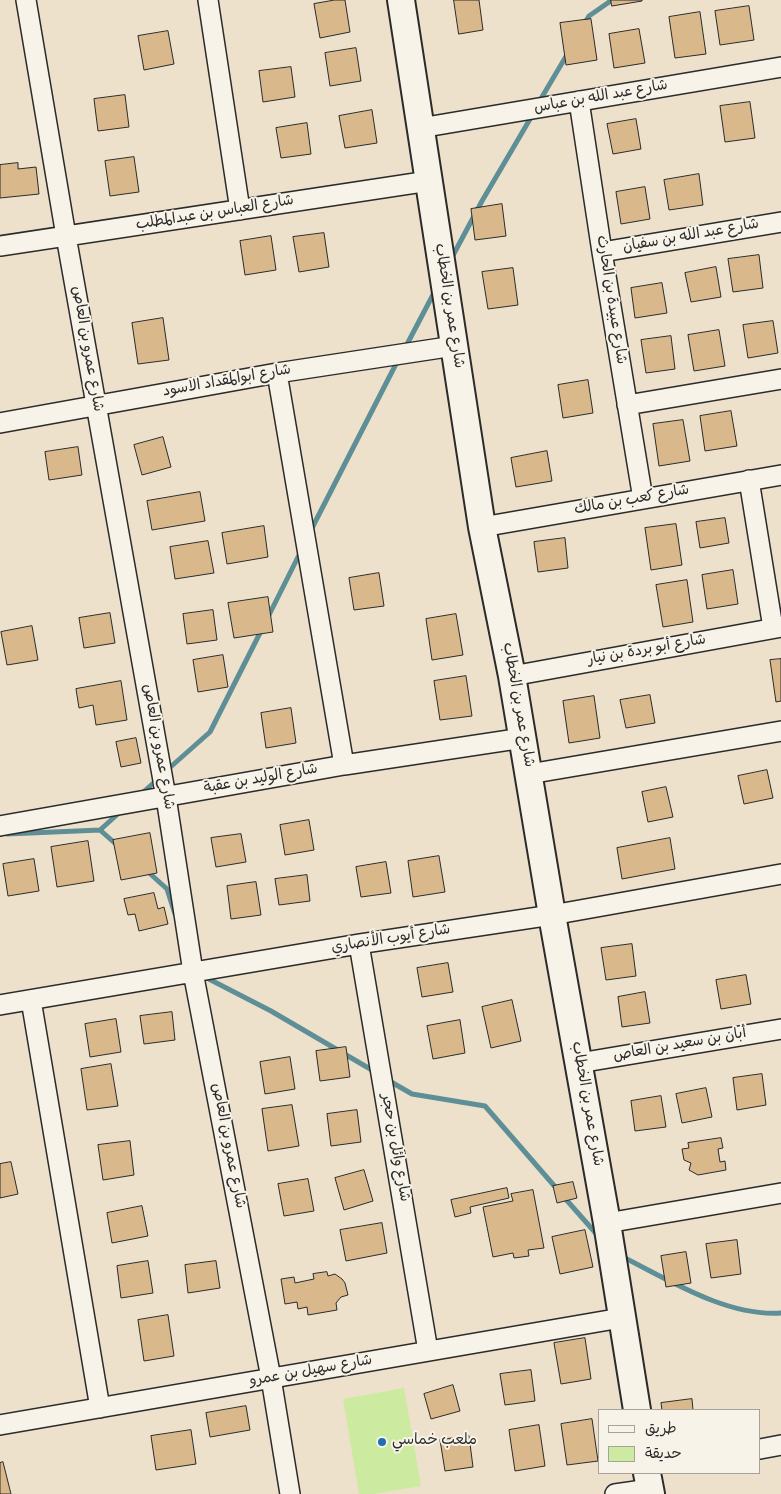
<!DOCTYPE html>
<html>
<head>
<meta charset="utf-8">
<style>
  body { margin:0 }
  #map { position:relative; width:781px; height:1494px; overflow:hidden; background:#eee1cc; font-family:"Gochi Hand","Playpen Sans Arabic",sans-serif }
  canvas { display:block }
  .legend { position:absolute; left:598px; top:1409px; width:162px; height:65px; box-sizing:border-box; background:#f7f3e8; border:1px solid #a5a39c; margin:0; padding:6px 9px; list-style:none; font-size:15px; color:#2b2b2b }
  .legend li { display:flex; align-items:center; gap:10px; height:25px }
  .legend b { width:25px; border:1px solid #a5a39c }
</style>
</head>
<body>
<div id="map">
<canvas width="781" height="1494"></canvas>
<ul class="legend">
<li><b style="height:6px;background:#f7f3e8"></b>طريق</li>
<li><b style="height:14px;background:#cdeaa1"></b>حديقة</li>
</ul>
</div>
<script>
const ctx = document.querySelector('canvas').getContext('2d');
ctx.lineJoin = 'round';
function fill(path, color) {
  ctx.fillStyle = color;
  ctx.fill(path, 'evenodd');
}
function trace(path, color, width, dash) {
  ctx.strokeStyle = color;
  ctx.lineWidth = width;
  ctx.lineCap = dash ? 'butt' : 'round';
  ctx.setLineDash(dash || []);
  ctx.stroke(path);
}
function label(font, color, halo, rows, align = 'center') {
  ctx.font = font + ' "Gochi Hand","Playpen Sans Arabic",sans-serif';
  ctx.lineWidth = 4;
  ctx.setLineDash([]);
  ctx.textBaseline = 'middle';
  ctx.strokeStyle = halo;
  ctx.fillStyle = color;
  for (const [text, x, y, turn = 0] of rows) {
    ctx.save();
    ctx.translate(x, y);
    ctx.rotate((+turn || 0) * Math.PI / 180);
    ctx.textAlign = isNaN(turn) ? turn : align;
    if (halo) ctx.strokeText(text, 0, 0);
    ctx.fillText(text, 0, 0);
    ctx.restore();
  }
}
const green = new Path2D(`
  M404,1388L421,1486L374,1494H359L343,1399Z`);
const stream = new Path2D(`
  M584,24L589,16L612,0
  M539,102L568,53
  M450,261L482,201L533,114
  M404,350L436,289
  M310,532L398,360
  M268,617L301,551
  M166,771L210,732L262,629
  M140,795L158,779
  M100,830L120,812
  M7,834L100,830L117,845
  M146,870L167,889L175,914
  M203,976L271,1011L377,1073
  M386,1079L412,1094L485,1106L557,1189
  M563,1196L600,1238
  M621,1256C669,1280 727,1317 781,1313`);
const building = new Path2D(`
  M335,0H345L350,32L320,38L314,4Z
  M454,0H479L483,30L459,34Z
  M611,0H642V1L612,6Z
  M749,6L754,40L720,45L715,11Z
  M700,12L706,54L675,58L669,17Z
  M591,19L597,60L566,65L560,23Z
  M639,29L645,63L614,68L609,34Z
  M168,31L174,64L144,70L138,36Z
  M356,48L361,81L330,86L325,53Z
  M291,67L295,97L263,102L259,71Z
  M125,95L129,127L98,131L94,99Z
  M750,102L755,138L725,142L720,106Z
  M372,110L377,143L345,148L339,116Z
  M636,119L641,149L613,154L607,124Z
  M307,123L311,154L281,158L276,128Z
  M134,157L139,192L110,196L105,161Z
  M18,163V169L36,167L39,194L0,198V165Z
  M699,174L703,205L669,210L664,180Z
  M645,187L650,219L621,224L616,192Z
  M502,204L506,236L475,240L471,209Z
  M324,233L329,267L299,272L293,237Z
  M271,236L276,270L245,275L240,241Z
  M759,255L763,288L733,292L728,259Z
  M716,267L721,297L691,302L685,273Z
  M513,268L518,305L488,309L482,272Z
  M662,283L667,313L635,318L631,288Z
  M163,318L169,360L138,364L132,323Z
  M773,321L778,353L748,358L743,325Z
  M719,330L725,366L694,371L688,335Z
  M671,336L675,369L646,373L641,340Z
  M588,380L593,413L563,418L558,385Z
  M731,411L737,446L705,451L700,416Z
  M683,420L690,461L659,466L653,424Z
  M163,437L171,467L142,475L134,445Z
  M78,447L82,475L49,480L45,452Z
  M547,451L552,481L516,487L511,458Z
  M200,492L205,521L152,530L147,501Z
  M725,518L729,543L700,548L696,522Z
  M676,524L682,565L651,570L645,528Z
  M264,526L268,557L227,564L222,533Z
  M565,538L568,568L538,572L534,542Z
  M208,541L214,573L175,579L170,547Z
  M733,570L738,604L707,609L702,575Z
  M379,573L384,606L354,610L349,578Z
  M687,580L693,622L663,627L656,585Z
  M268,597L273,632L234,638L228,603Z
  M213,610L217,640L187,644L183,614Z
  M110,613L115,643L84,648L79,618Z
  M456,614L463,655L432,660L426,619Z
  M32,626L38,660L7,665L1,632Z
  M223,655L228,687L198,692L193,660Z
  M781,659V701L776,702L770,660Z
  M466,676L472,716L440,720L434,681Z
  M121,681L127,720L96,725L93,705L79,708L76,689Z
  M650,695L655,723L626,728L620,700Z
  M594,696L600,738L569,743L563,701Z
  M291,708L296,743L266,748L261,713Z
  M136,738L141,763L121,767L116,742Z
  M767,770L773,798L744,804L738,776Z
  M666,787L673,817L648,822L642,792Z
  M309,820L314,850L285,855L280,825Z
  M150,833L157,873L121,880L113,840Z
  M241,834L246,862L216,867L211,838Z
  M670,838L675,869L622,879L617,848Z
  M88,841L94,881L57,887L51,847Z
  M439,856L445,892L413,897L408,861Z
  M34,859L39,891L8,896L3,864Z
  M386,862L391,893L361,897L356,867Z
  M307,875L310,901L279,905L275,879Z
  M256,882L261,915L231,919L227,886Z
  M154,893L158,909L164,907L168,924L139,931L135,914L128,915L124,899Z
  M632,944L636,976L606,980L601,948Z
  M448,963L453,992L422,997L417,968Z
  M746,975L751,1004L721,1009L716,980Z
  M645,992L650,1023L622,1027L618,997Z
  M512,1000L521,1041L491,1048L482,1007Z
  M172,1012L175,1040L144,1044L140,1016Z
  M116,1019L121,1052L90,1057L85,1024Z
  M460,1020L465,1053L433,1059L427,1026Z
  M346,1047L350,1077L320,1081L316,1051Z
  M290,1057L295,1089L265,1094L260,1062Z
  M111,1064L118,1106L87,1110L81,1069Z
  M762,1074L766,1105L737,1110L733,1078Z
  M706,1088L712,1117L682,1123L676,1094Z
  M661,1096L666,1127L635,1131L631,1101Z
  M292,1105L299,1146L268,1151L262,1109Z
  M357,1110L361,1142L331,1146L327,1114Z
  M721,1138L723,1148L718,1149L720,1162L725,1161L726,1170L698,1175L689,1170L691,1163L684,1160L682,1149L689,1148L688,1143Z
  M130,1141L134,1175L103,1180L98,1145Z
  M11,1162L18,1194L0,1198V1164Z
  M364,1170L373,1201L344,1210L335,1178Z
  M308,1179L314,1211L284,1216L278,1184Z
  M573,1182L577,1198L557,1203L553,1186Z
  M507,1188L509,1198L470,1207L471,1213L455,1217L451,1200Z
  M533,1190L544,1248L528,1250L529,1256L514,1258L513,1253L493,1257L483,1207L513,1201L511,1194Z
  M142,1206L148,1236L112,1243L107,1213Z
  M382,1223L387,1253L346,1261L340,1230Z
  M585,1230L593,1267L560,1274L552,1237Z
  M737,1240L741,1274L711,1278L706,1244Z
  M686,1252L691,1283L666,1287L661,1256Z
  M148,1261L153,1293L121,1298L117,1266Z
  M216,1261L220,1288L188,1293L185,1265Z
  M327,1272L328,1276L335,1274L342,1279L345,1283L348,1295L341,1297L336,1303L337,1310L308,1315L307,1307L298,1309L297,1302L285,1304L281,1279L294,1277L295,1283L314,1279L313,1274Z
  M168,1315L174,1356L144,1361L138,1320Z
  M585,1338L591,1379L561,1384L554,1343Z
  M531,1370L535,1401L505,1405L500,1374Z
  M453,1385L460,1411L431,1419L424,1394Z
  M692,1399L693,1410H662L661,1403Z
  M246,1406L250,1430L210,1437L206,1413Z
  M592,1419L598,1461L567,1465L561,1424Z
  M539,1425L545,1466L515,1471L509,1430Z
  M191,1430L196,1464L156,1470L151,1436Z
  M469,1436L473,1467L445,1471L440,1440Z
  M3,1462L11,1494H0V1463Z`);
const street = new Path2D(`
  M26,0L66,236L166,797L193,972L271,1378L290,1494
  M208,0L240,210
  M579,101L602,252L643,499
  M420,128L781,67
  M0,246L429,181
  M602,252L781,222
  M277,373L344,765
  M627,405L781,379
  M0,423L277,373L454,346
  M749,480L773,628
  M482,527L781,475
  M512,676L781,627
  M529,774L781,731
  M0,826L344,765L523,738
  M359,944L428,1351
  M31,1000L100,1408
  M0,1005L359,944L552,915L781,874
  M579,1063L781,1029
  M607,1223L781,1193
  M0,1425L621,1318
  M760,1449L781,1445
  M615,1494L650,1489`);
const secondary = new Path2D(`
  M401,0L482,527L512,676L552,915L607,1223L637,1410
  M647,1473L651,1494`);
const markers = [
  [382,1442,5,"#1f6fb2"]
];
const streetNames = [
  ["شارع عبد الله بن عباس",601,98,-10],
  ["شارع العباس بن عبدالمطلب",215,214,-9],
  ["شارع عبد الله بن سفيان",691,237,-10],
  ["شارع عبيدة بن الحارث",610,300,81],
  ["شارع عمر بن الخطاب",448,306,81],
  ["شارع عمرو بن العاص",86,349,80],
  ["شارع ابوالمقداد الاسود",227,382,-10],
  ["شارع كعب بن مالك",632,501,-10],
  ["شارع أبو بردة بن نيار",647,651,-10],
  ["شارع عمر بن الخطاب",517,705,80],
  ["شارع عمرو بن العاص",157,747,80],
  ["شارع الوليد بن عقبة",261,780,-10],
  ["شارع أيوب الأنصاري",391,940,-9],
  ["أبان بن سعيد بن العاص",680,1046,-10],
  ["شارع عمر بن الخطاب",586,1104,80],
  ["شارع عمرو بن العاص",227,1146,79],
  ["شارع وائل بن حجر",394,1148,80],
  ["شارع سهيل بن عمرو",311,1372,-10]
];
const poiNames = [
  ["ملعب خماسي",392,1442]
];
fill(green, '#cdeaa1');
trace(stream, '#5f8f96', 5);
fill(building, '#d9b88c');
trace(building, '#2b2b2b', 1);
trace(street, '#2b2b2b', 22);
trace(secondary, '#2b2b2b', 30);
trace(street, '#f7f3e8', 19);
trace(secondary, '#f7f3e8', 26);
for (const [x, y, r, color] of markers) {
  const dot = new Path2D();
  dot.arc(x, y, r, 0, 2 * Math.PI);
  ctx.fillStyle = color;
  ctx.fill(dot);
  trace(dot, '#f7f3e8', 2);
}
label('15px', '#2b2b2b', '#f7f3e8', streetNames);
label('15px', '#2b2b2b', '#f7f3e8', poiNames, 'left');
</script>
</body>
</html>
